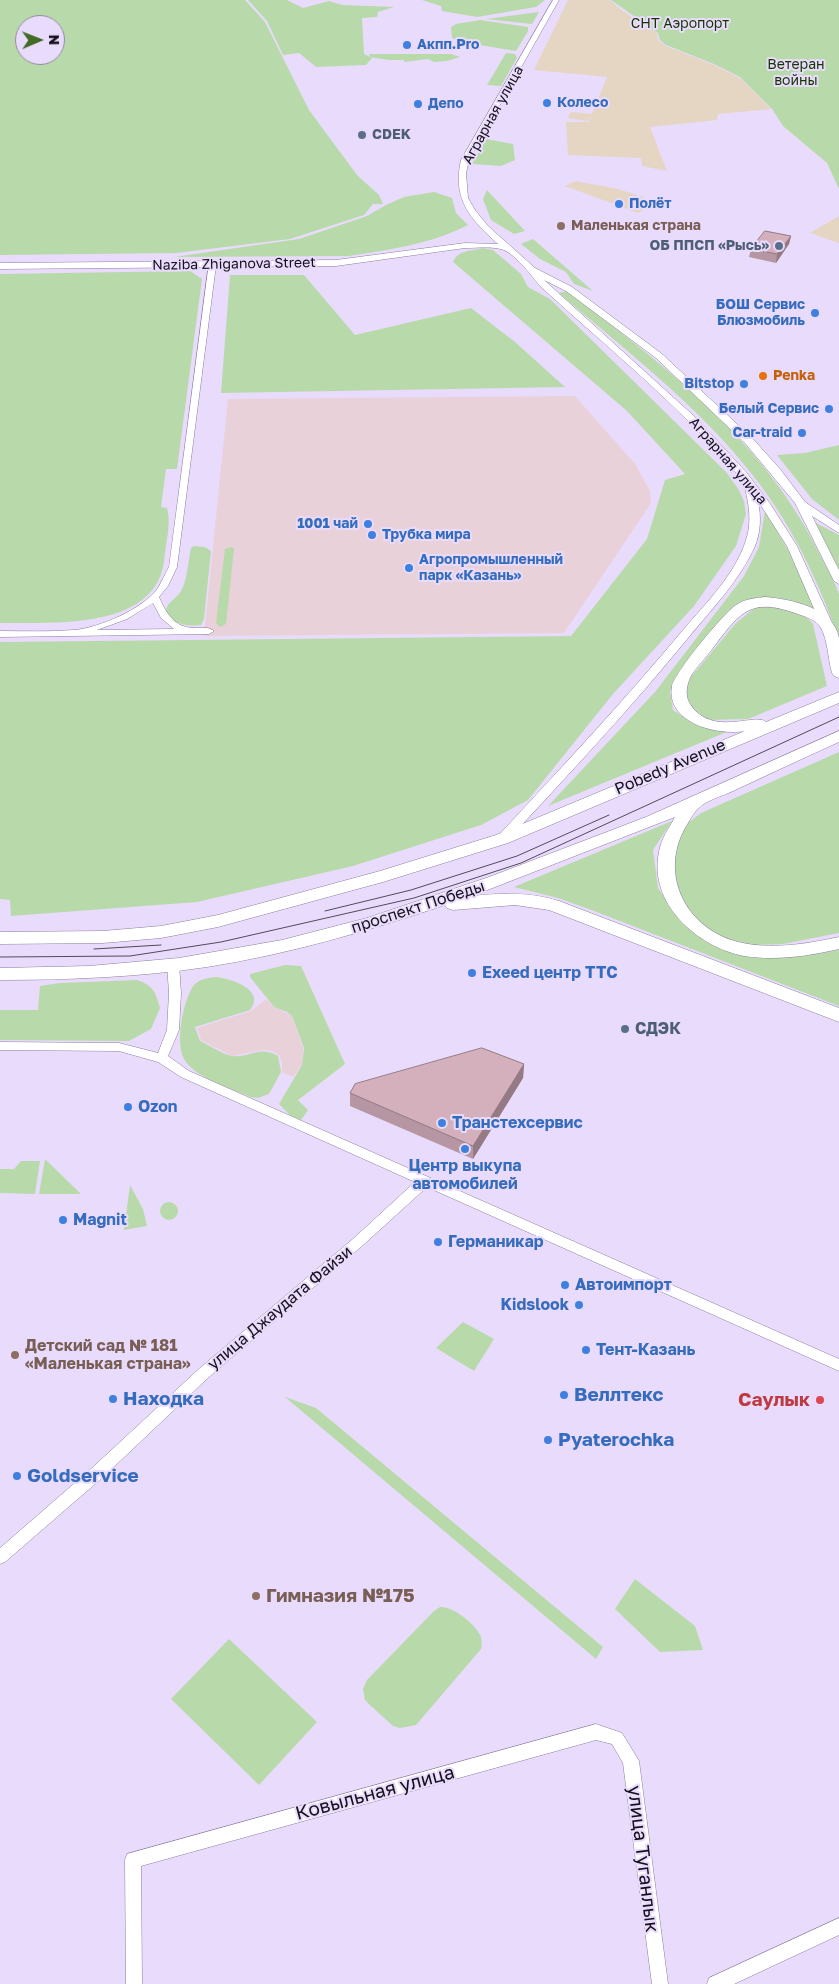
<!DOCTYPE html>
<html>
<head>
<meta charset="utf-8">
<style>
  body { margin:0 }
  #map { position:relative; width:839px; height:1984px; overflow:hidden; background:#e9dbfc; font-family:"Golos Text",sans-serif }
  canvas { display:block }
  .north { position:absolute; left:15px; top:15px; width:50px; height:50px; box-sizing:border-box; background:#e9dbfc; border:1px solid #948aa2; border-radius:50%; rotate:89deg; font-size:14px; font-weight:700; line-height:20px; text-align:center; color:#15101b }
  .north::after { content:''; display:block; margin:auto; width:18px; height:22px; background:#446b26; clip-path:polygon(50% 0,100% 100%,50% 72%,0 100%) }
</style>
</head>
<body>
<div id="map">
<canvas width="839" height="1984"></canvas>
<div class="north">N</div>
</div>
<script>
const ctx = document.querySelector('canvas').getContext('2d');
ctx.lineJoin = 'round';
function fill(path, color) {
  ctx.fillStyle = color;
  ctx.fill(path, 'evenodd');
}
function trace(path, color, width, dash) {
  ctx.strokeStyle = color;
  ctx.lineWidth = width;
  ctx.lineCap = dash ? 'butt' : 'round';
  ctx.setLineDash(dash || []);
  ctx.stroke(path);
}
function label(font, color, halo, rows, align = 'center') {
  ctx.font = font + ' "Golos Text",sans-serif';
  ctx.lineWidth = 4;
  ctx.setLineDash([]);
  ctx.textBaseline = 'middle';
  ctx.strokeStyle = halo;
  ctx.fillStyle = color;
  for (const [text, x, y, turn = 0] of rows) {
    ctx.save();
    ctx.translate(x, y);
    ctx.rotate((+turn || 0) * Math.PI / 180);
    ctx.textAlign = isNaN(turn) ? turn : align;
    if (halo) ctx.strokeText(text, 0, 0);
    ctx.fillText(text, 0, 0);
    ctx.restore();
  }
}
const commercial = new Path2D(`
  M575,396L635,464L650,491L651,503L564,633L204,636L228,399Z
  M266,999L274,1007L292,1016L303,1048L302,1065L293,1077L282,1072V1062L279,1055L272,1051L263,1050L232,1056L201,1040L197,1028L251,1011Z`);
const industrial = new Path2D(`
  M568,0H610L623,11L657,33L658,40L666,46L714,65L740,78L771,109L718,114L717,120L650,127L667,171L642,166L641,158L568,155L566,122H589L592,116L588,121L567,118L571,112L592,114L607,77L534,70Z
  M575,181L618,189L643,197L653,204L638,213L565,186Z
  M839,216V243L810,233Z`);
const green = new Path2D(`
  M0,0H245L265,22L309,110L357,175L379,195L383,204H373L364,215L290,239L176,253L0,255ZM25,25H55V55H25Z
  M248,0H287L303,8L329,1L342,5L394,7L378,12L377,17L362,18L364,54L372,58L366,65L316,67L299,53L283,55L267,21Z
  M422,0H545L536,7L477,17L442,11L441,6Z
  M611,0H839V189L827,163L783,126L772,109L740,77L714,64L666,45L660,40L658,33Z
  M539,12L532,24L486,19Z
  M480,20L528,27V31L516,51L462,42L452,38L451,27L456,24Z
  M506,53L515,54L517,58L501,86L487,85Z
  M369,54H451L460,57L447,61L434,62L428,59L404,62V60H389L370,57Z
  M486,139L513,144L515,160L501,166L472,164Z
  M487,190L525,231L514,234L491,220L483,199Z
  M434,192L452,198L456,213L468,225C431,244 389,250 349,256L174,257L299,239L367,216L386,205L404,197Z
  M533,239L593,291L574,284L566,272L540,259L521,244Z
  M483,248L493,250L521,274L528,287L550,299L727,473L739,490L744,501L746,514L736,546L694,606L613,694L528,800L481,825L353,866L197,902L11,916L10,900L0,899V642L571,636L647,539L665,480L685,474L627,411L453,262C458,250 471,251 483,248Z
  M190,271L202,279L177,469H166L161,507L167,508C171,523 167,537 165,553C164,562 163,571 159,579C135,630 46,622 0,623V274Z
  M230,275H304L355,335L471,308L515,342L565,387L221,393Z
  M567,291C664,365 768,444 821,557C827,569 835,582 839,594C839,608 839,626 839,640C822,591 800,542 771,500C715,418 633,357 559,293Z
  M839,445V520L812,499L777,455L805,453Z
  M765,510L789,552L815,609L792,602L760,598L739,603L679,674L670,691L673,710C691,723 708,727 729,731L548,806L655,692L744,576L759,547Z
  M814,522L839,535V571Z
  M194,546L205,547L211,551L204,619L201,625C191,627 157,623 168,605C173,599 180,595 183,587C188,574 188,561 191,548Z
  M232,547L234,549L226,624L220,627L216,623L225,549Z
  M756,607C775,606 801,608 813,624L827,686L748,719L708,720L690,706L686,692L690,678L736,623Z
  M839,752V933L783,944L754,945L718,937L694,918L674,889L670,851L680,829L701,813Z
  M672,821L653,850L658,888L682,923L712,945L753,955L815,954L839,950V1006L594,911L558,898L514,887Z
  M285,965L301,966L345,1064L298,1100L308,1110L301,1120L290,1115L279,1104L302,1065L304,1048L292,1016L287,1012L274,1007L250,977V974Z
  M215,977C230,978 267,990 250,1010L195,1027L200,1041C209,1045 222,1054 232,1056C250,1058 260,1045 278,1056L281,1072L269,1094L258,1098L250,1097C231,1088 195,1078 184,1059C175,1042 183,1000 194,985C200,979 207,978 215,977Z
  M137,980C153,985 156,993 160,1008L151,1029L129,1041L0,1040V1010H38L40,986L60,983Z
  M45,1159L81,1194H39Z
  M21,1161H40L35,1194L0,1193V1169H14Z
  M130,1185L143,1209L147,1226L124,1230Z
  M160 1211a9 9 0 1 1 18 0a9 9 0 1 1-18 0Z
  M463,1322L494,1339L474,1371L436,1348Z
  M285,1397L316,1408L603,1647L596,1659Z
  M635,1579L695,1626L703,1650L660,1652L615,1609Z
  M440,1607C453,1606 477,1625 481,1637C482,1641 482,1645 481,1649L416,1725L400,1728L393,1726L371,1706L365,1700L363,1689L367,1680L434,1611Z
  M229,1639L317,1722L259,1785L171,1699Z`);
const minor = new Path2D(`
  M209,263L216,265L177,567L168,586L159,597C168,617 176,629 199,628C205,628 209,627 214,631L209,634L0,637V631C24,631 49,632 74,630C99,628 143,609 158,588C162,581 165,574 169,567ZM153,603L161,618L174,629L97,630L127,619Z
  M173,960L179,964L181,993L179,1030L168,1056L189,1071L839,1359V1371L427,1187L362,1246L210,1376L102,1478L5,1562L0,1564V1548L92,1468L200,1368L354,1238L415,1182L181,1077L158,1062L119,1051L0,1050V1042L119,1043L158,1053L167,1030L169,993L167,964Z
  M596,1724L622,1733L639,1761L668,1984H652L623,1763L612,1744L596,1740L141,1866L142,1984H126L125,1860L127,1854Z
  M839,1918V1935L734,1984H707L709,1978Z`);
const tertiary = new Path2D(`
  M553,0H559L469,160L466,173L468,198L475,210L488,226L535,268L572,287L662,354L753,439L780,469L805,502L839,525V533L812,516L839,570V584L834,581L795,503L745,443L656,358L566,291L544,280L695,417L746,472L769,502L797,546L833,625L827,628L821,625L787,546L758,501C761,516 761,531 755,546C740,580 712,609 688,638C631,708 568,775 506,842H498L496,839L498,836C561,768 624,701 683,630C706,603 735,575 746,540C752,523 749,505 745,488L747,486C687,411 610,350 540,286C532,276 517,256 504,250C493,246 477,248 465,248L336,266L0,269V263L336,260L465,243L498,244C470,219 452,199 461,160Z`);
const primary = new Path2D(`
  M765,597C791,599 834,608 839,638C839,651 839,665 839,678L834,676L832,673C828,659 828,641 821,628C817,620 804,616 795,613C752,598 741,611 716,644C708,655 699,664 692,674C687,683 684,695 690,704C712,738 756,712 766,722L839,692V703L508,843L383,882L218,927L161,938L103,943L0,944V932L103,931L161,926L218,915L380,871L496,835L745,731C718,736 665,723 672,686C675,672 724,613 736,605C745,599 755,598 765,597Z
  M839,731V742C803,758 768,775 733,791C723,796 706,800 699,808C694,812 691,818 688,823C657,871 684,928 738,942C771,950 806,944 839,937V949C808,956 776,961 744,956C698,947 648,904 659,852C661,839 669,828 675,817L472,896C502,893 530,892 559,901L839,1008V1022L549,910L515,905L453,910L447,908L445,905C368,931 289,954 207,967C139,977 69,980 0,980V968L89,966L179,958L282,940L367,918L489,877L646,817Z`);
const tram = new Path2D(`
  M325,911L411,890L517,856L609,815
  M94,949L161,945
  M0,957L130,956L221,942L414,898L521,863L839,717`);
const wall = new Path2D(`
  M791,236L789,244L776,263L749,257L751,249Z
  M524,1064L523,1078L473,1159L350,1106V1093Z`);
const shadedWall = new Path2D(`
  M791,236L789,244L776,263L777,254Z
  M524,1064L523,1078L473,1159V1146Z`);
const building = new Path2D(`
  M765,231L791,236L777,254L751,249Z
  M482,1048L524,1064L473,1146L350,1093L355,1084Z`);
const markers = [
  [407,45,5,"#3f7fe0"],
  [547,103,5,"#3f7fe0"],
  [418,104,5,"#3f7fe0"],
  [362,135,5,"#5c6f8a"],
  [619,204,5,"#3f7fe0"],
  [561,226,5,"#8d6e63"],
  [779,246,5,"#5c6f8a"],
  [815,313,5,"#3f7fe0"],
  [763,376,5,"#e8710a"],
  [744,384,5,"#3f7fe0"],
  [829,409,5,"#3f7fe0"],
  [802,433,5,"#3f7fe0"],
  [368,524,5,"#3f7fe0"],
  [372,535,5,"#3f7fe0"],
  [409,568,5,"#3f7fe0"],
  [472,973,5,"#3f7fe0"],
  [625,1029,5,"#5c6f8a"],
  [128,1107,5,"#3f7fe0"],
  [442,1123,5,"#3f7fe0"],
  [465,1149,5,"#3f7fe0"],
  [63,1220,5,"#3f7fe0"],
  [438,1242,5,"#3f7fe0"],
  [565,1285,5,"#3f7fe0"],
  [579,1305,5,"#3f7fe0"],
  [586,1350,5,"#3f7fe0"],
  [15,1355,5,"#8d6e63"],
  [564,1395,5,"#3f7fe0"],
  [113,1399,5,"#3f7fe0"],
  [820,1400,5,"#e0444e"],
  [548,1440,5,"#3f7fe0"],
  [17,1476,5,"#3f7fe0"],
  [256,1596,5,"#8d6e63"]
];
const farParknames = [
  ["СНТ Аэропорт",680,24],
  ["Ветеран",796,65],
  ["войны",796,81]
];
const farShopnames = [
  ["Акпп.Pro",417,45],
  ["Колесо",557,103],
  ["Депо",428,104],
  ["Полёт",629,204],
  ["БОШ Сервис",805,305,"right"],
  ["Блюзмобиль",805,321,"right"],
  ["Bitstop",734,384,"right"],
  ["Белый Сервис",819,409,"right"],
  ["Car-traid",792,433,"right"],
  ["1001 чай",358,524,"right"],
  ["Трубка мира",382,535],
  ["Агропромышленный",419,560],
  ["парк «Казань»",419,576]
];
const farStreetnames = [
  ["Аграрная улица",493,115,-61],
  ["Naziba Zhiganova Street",234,264,-1],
  ["Аграрная улица",728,461,49]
];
const farServicenames = [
  ["CDEK",372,135],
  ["ОБ ППСП «Рысь»",769,246,"right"]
];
const farEducationnames = [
  ["Маленькая страна",571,226]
];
const farFoodnames = [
  ["Penka",773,376]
];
const streetNames = [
  ["Pobedy Avenue",670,767,-23],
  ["проспект Победы",418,907,-18],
  ["улица Джаудата Файзи",280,1308,-40]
];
const shopNames = [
  ["Exeed центр ТТС",482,973],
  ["Ozon",138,1107],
  ["Транстехсервис",452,1123],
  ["Центр выкупа",465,1166,"center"],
  ["автомобилей",465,1184,"center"],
  ["Magnit",73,1220],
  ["Германикар",448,1242],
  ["Автоимпорт",575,1285],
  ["Kidslook",569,1305,"right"],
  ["Тент-Казань",596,1350]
];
const serviceNames = [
  ["СДЭК",635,1029]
];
const educationNames = [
  ["Детский сад № 181",25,1346],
  ["«Маленькая страна»",25,1364]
];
const nearShopnames = [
  ["Веллтекс",574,1395],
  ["Находка",123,1399],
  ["Pyaterochka",558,1440],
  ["Goldservice",27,1476]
];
const nearHealthnames = [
  ["Саулык",810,1400]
];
const nearEducationnames = [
  ["Гимназия №175",266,1596]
];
const nearStreetnames = [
  ["Ковыльная улица",375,1793,-15],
  ["улица Туганлык",643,1859,83]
];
fill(commercial, '#e9d1da');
fill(industrial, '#e5d6c3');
fill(green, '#b8daaa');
trace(minor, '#8a7e9c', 1);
trace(tertiary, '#8a7e9c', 1);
trace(primary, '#8a7e9c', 1);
fill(minor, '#fff');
fill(tertiary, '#fff');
fill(primary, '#fff');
trace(tram, '#524a5c', 1);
fill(wall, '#b696a2');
fill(shadedWall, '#947a84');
fill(building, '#d4afbc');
trace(building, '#947a84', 1);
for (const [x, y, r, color] of markers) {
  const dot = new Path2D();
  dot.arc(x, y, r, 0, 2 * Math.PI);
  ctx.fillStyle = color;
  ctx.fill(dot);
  trace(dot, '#e9dbfc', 2);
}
label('14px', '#153402', '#e9dbfc', farParknames);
label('bold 14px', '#366cbe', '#e9dbfc', farShopnames, 'left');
label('14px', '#15101b', '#e9dbfc', farStreetnames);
label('bold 14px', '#4e5e75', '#e9dbfc', farServicenames, 'left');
label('bold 14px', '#785e54', '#e9dbfc', farEducationnames, 'left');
label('bold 14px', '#c56008', '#e9dbfc', farFoodnames, 'left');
label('16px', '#15101b', '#e9dbfc', streetNames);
label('bold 16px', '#366cbe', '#e9dbfc', shopNames, 'left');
label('bold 16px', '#4e5e75', '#e9dbfc', serviceNames, 'left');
label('bold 16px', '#785e54', '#e9dbfc', educationNames, 'left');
label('bold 19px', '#366cbe', '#e9dbfc', nearShopnames, 'left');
label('bold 19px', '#be3a42', '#e9dbfc', nearHealthnames, 'right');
label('bold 19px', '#785e54', '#e9dbfc', nearEducationnames, 'left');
label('19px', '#15101b', '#e9dbfc', nearStreetnames);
</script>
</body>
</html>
